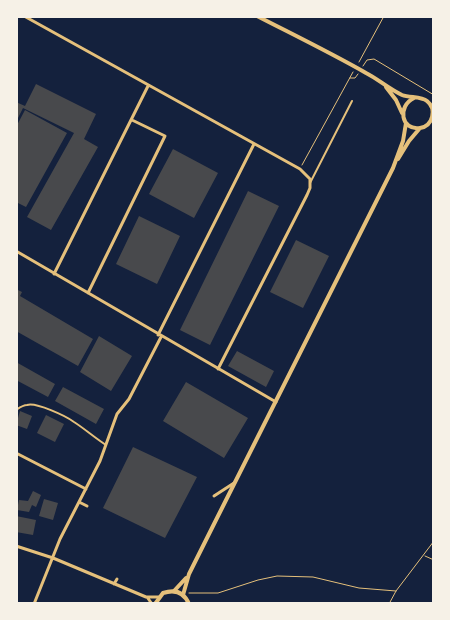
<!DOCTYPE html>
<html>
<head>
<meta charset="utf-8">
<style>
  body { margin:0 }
  #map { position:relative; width:450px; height:620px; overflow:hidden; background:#14213d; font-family:Lato,sans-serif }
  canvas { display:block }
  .frame { position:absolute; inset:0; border:18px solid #f6f1e7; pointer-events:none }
</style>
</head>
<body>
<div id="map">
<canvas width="450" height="620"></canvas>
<div class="frame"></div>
</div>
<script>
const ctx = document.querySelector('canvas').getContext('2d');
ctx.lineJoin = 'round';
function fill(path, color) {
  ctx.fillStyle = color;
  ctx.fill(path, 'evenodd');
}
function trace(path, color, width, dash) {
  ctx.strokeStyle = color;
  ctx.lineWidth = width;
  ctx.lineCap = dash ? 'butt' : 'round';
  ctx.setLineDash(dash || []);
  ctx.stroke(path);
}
const building = new Path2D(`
  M36,84L96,114L84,139L98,147L51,230L27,217L74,133L23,108L16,122V102L25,106Z
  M25,110L67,133L26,207L16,202V127Z
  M173,149L218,173L194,218L149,194Z
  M248,191L279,206L210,345L180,330Z
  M139,216L180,236L157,284L116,264Z
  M296,240L329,256L303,308L270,292Z
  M16,289L22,292L20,296L93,339L78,366L16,331Z
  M99,336L132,356L111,391L80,372Z
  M237,351L274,371L266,387L228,366Z
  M16,362L55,384L48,397L16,380Z
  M186,382L248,418L224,458L163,421Z
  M63,387L104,409L96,424L55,401Z
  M20,411L32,416L27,429L16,425Z
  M46,415L64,424L55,442L37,433Z
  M133,447L197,477L165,538L103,508Z
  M33,491L41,495L36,507L32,505L29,512L17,510L19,500L28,501Z
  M44,499L58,503L53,520L39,516Z
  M16,516L36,520L33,535L16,532Z`);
const path = new Path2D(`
  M359,62L384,16
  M363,66L367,60L374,59L434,95
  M350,78H355L358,74
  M302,165L353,72
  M425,556L434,560
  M189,593H218L258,580L277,576L313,577L359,588L396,591
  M389,604L396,591L434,541`);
const service = new Path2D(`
  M310,183L352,101
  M16,410C19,408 23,405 27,405C36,402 66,416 74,422C85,429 95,438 106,445`);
const minor = new Path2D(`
  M24,16L300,169L310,179V188L307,195L218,369
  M16,251L276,402
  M54,274L148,86
  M88,293L165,136L132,120
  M158,335L254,144
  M16,453L86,489
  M214,496L234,483
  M79,502L87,506
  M16,546L53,558L146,597H159
  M114,584L117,579
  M147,597L152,604
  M34,604L60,539L100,461L117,414L129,399L161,337`);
const tertiary = new Path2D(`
  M257,16C294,35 331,53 366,73C378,79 389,89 402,95C410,98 421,96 427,101C437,109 433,126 420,128C401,131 397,106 414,98
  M386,87L396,100L402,113
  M398,159L409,141L420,128
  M174,591L186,578
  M183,595L189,574L214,524L393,168L403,141L406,123
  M155,604L163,593C175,589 184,592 189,604`);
fill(building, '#48494c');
trace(path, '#e5c07b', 1);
trace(service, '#e5c07b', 2);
trace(minor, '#e5c07b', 3);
trace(tertiary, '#e5c07b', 4);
</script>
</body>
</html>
